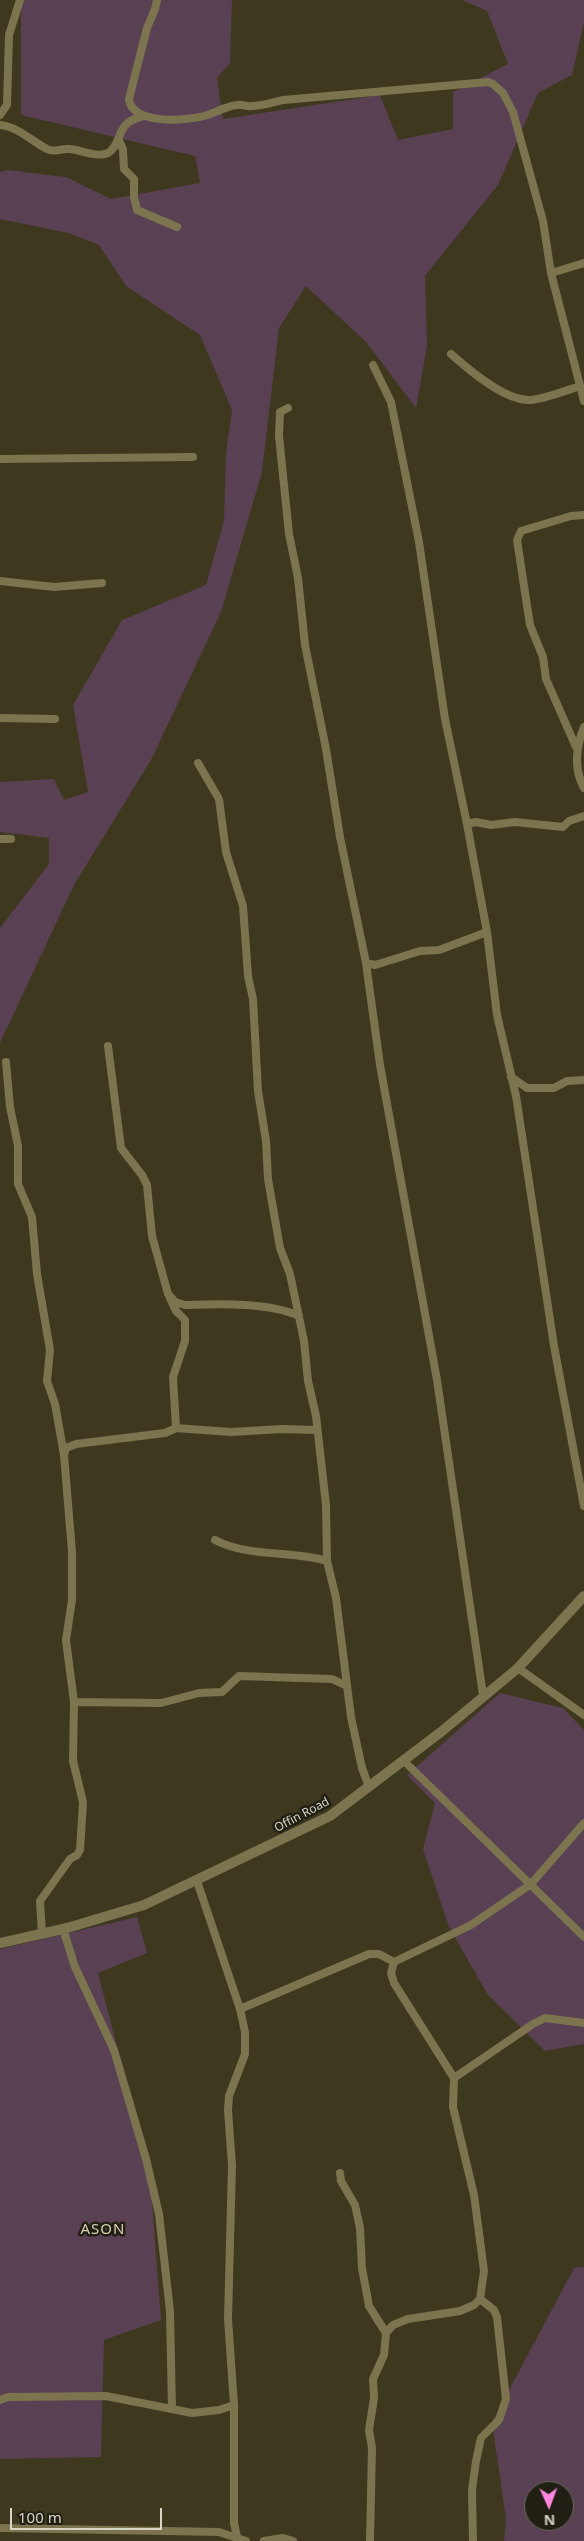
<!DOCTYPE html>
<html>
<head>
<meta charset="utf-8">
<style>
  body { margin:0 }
  #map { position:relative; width:584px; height:2541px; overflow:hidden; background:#3d381e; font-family:"Noto Sans",sans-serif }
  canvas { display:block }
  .north { position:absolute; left:524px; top:2481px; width:50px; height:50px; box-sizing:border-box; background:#211f14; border:1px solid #6a685b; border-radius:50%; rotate:178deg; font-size:14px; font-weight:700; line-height:20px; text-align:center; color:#d7d5c5 }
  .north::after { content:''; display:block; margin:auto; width:18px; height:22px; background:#fd86e1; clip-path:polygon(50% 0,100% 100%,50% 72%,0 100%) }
  .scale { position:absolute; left:10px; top:2508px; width:152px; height:22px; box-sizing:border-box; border:2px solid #d7d5c5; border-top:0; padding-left:6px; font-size:15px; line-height:18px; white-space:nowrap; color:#d7d5c5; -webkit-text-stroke:4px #211f14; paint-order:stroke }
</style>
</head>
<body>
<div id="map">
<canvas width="584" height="2541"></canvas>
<div class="north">N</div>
<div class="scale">100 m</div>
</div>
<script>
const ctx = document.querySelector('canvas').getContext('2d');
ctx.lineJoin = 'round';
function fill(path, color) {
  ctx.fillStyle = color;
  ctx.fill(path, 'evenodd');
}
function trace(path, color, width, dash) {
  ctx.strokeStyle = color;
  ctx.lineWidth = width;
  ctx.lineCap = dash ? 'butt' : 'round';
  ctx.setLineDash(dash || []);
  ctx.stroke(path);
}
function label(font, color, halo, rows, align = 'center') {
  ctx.font = font + ' "Noto Sans",sans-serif';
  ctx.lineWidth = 5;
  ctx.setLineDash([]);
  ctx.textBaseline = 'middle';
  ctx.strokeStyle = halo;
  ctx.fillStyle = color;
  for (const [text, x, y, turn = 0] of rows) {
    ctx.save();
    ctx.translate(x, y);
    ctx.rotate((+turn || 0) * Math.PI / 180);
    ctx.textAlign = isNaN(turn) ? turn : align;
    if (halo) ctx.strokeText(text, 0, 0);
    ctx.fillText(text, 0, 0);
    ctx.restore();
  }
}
const green = new Path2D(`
  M21,0H232L230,63L217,78L223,119L380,95L398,140L453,129V92L508,64L487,11L462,0H584V22L572,75L538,93L498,185L425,276L427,346L416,408L366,342L306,286L279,328L262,472L221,612L151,760L74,885L0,1043V928L49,864V838L0,832V782L54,779L64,800L88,792L73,705L122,620L206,585L224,521L226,453L232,410L200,335L126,286L99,245L68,233L0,219V172L7,170L66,177L111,199L200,183L195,156L21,115Z
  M500,1693L563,1708L584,1730V2044L545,2051L488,1995L449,1927L423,1849L435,1803L407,1775Z
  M137,1917L147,1953L98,1973L150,2175L161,2320L104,2340L101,2457L0,2459V1949Z
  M584,2267V2541H504L506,2519L492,2422L574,2268ZM534,2491H564V2521H534Z`);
const minor = new Path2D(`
  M157,0L155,9L147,28L129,99C132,125 185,121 204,116C215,113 226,106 237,105C242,104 247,107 252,106C262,106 273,102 283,100L488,82L493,84L503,93L513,112L543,221L551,273L584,401
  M0,115L7,105L9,35L20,0
  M0,125C19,127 31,141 47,149C54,153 62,148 70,149C81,150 97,158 108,153C120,146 118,129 129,122C133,119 138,118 143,116
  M119,140L123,150L124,169L134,179V197L137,210L177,227
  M551,273L584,263
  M451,354C469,370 506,402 531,400C547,398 565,391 580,386
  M373,365L391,402L419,542L445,719L467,824L476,822L491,825L515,822L563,827L569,821L584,816
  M288,408L280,412L279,436L289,534L298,578L305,645L326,749L340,837L366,963L380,1065L437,1380L483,1695
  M0,459L193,457
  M0,581L54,587L102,583
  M0,718L55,719
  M584,727C576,747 573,768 584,788
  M576,747L546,679L543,657L530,625L517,540L521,531L571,516L584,515
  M198,763L219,799L226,852L243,906L248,976L253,999L258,1091L266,1141L268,1179L280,1248L290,1274L304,1341L308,1381L316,1416L326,1505L327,1561L336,1598L351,1717L362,1768L369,1787
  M0,839H11
  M487,932L497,1015L516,1096L554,1346L584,1506
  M366,963L375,965L420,951L439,950L487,932L467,824
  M108,1046L121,1148L142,1175L147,1185L152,1236L168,1294L175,1302L185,1305C218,1304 269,1302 299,1316
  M6,1062L10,1107L18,1146V1184L32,1217L37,1274L50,1350L47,1381L55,1404L64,1455L72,1552V1600L66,1640L74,1702L73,1761L83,1802L80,1850L77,1855L70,1859L40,1901L42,1934
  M511,1077L527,1088H554L567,1081L584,1080
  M170,1298L176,1311L185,1320V1341L173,1377L176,1428
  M64,1455L66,1448L76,1444L165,1433L176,1428L231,1432L282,1429L317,1430
  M215,1540C250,1558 290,1550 327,1561
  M518,1668L584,1715
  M74,1702L161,1703L199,1693L222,1692L239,1676L332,1679L347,1686
  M404,1761L584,1937
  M197,1881L240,2009L245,2032V2054L229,2096L228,2110L232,2165L228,2319L234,2405V2523L238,2541
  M63,1929L75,1967L114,2050L146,2159L159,2214L170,2311L172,2409
  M240,2009L369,1954H379L394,1962
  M454,2078L533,2024L545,2018L584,2023
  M340,2173L341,2181L355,2205L360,2228L362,2268L369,2306L386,2333
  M0,2400L8,2397L106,2396L192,2413L219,2410L234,2405
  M0,2528L219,2532L246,2541
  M264,2541L283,2538L293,2541
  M370,2541L372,2448L369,2430L374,2398L373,2379L384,2355L386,2333L393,2325L408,2319L460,2311L474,2305L480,2299L484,2271L474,2195L453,2107L454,2078L394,1983L391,1973L394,1962L471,1925L531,1884L584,1823
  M473,2541L472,2490L476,2461L481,2438L499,2420L506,2399L497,2317L494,2310L480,2299`);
const tertiary = new Path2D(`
  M0,1943L67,1928L144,1905L330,1816L441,1732L518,1668L584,1596`);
const streetNames = [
  ["Offin Road",302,1815,-28]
];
const quarterNames = [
  ["ASON",103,2230]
];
fill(green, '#594052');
trace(minor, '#7b744f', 8);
trace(tertiary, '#7b744f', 10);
label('12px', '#d7d5c5', '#211f14', streetNames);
ctx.letterSpacing = '1px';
label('15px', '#d6d1b2', '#211f14', quarterNames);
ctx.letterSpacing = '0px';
</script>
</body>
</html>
